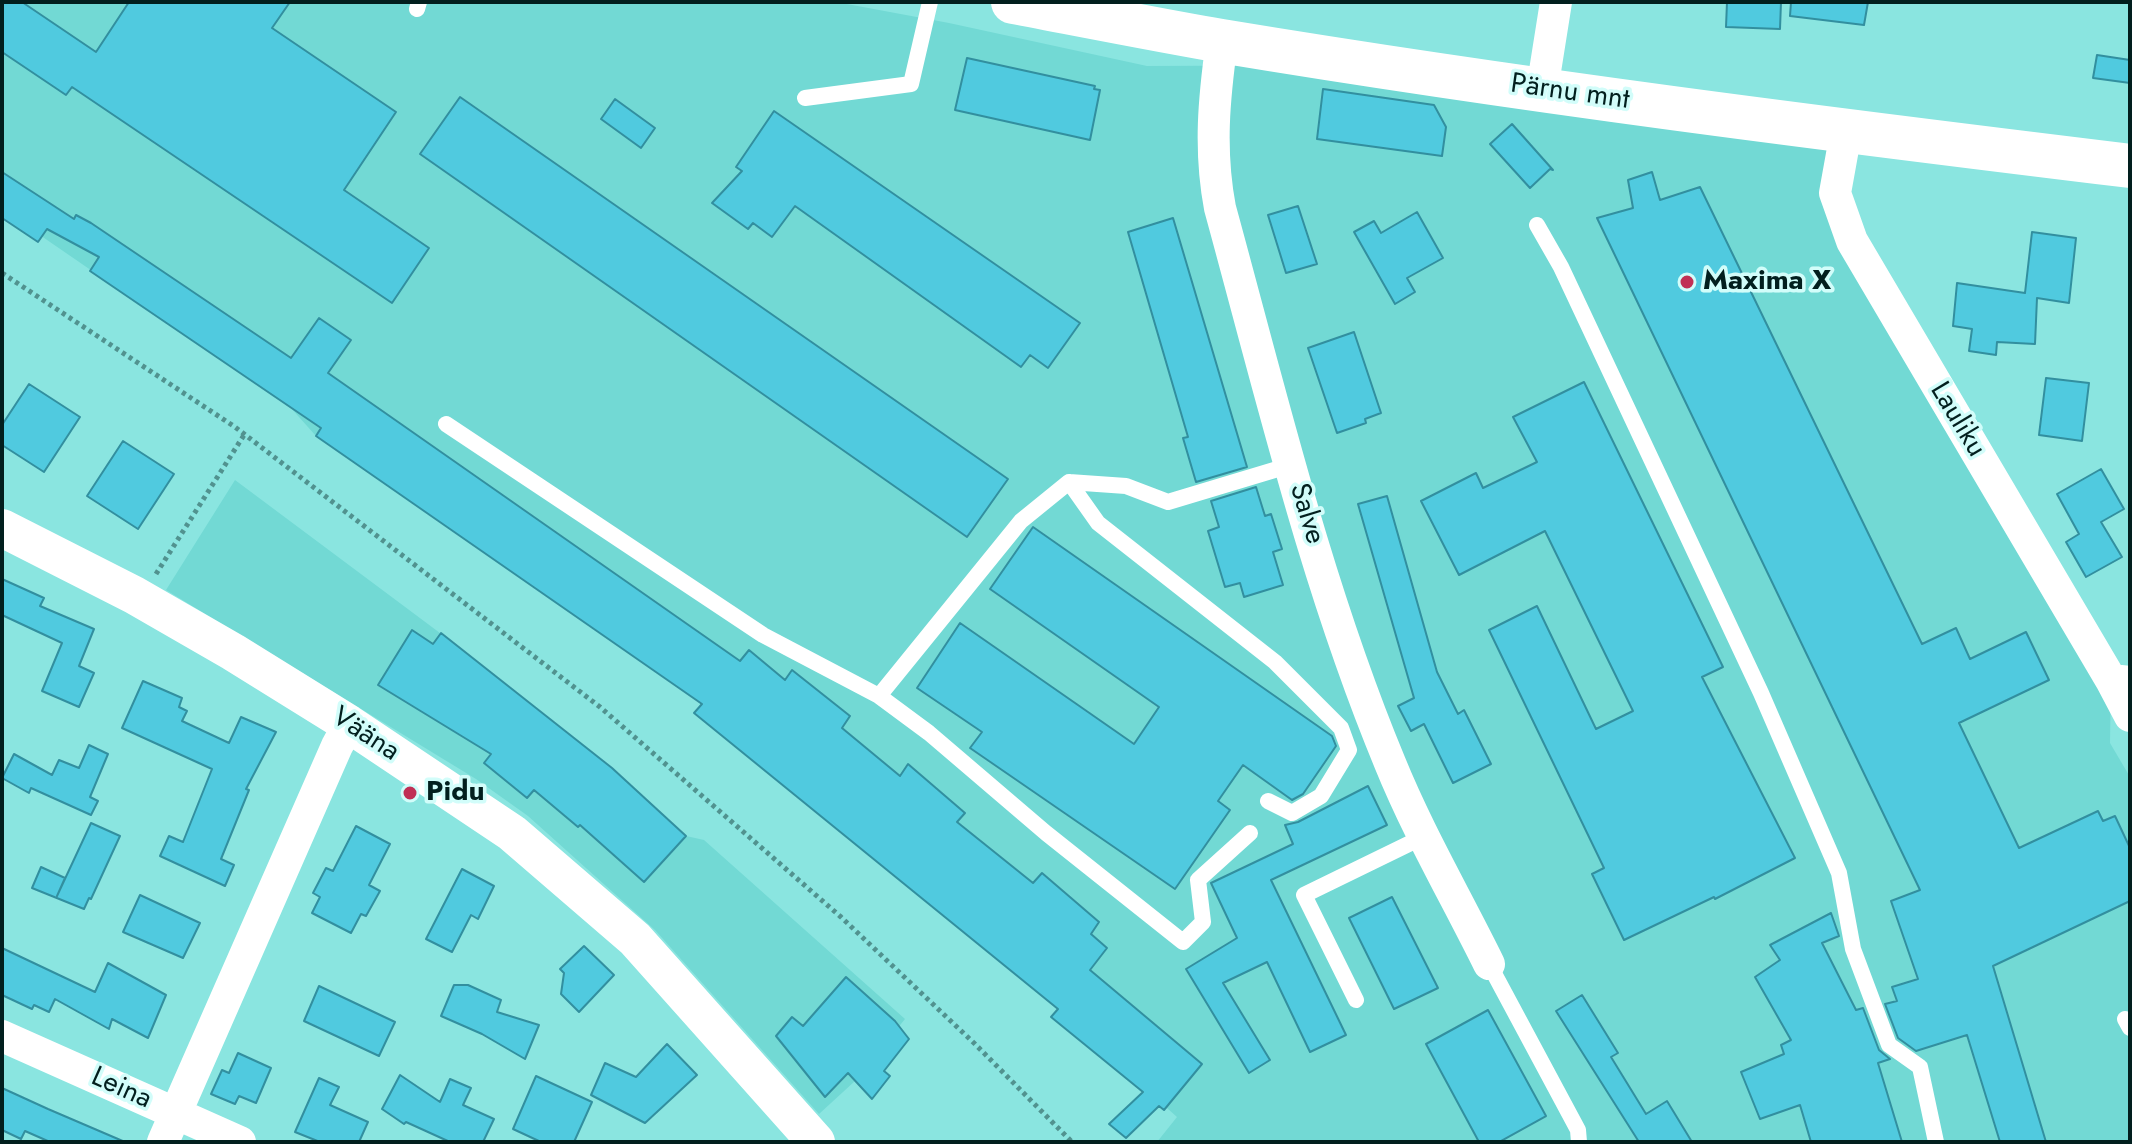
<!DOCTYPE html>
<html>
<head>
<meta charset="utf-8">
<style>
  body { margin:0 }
  #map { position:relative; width:2132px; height:1144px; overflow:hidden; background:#8ae5e0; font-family:Jost,sans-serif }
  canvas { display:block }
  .frame { position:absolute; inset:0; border:4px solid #021f1e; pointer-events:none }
</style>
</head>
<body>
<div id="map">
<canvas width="2132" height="1144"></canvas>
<div class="frame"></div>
</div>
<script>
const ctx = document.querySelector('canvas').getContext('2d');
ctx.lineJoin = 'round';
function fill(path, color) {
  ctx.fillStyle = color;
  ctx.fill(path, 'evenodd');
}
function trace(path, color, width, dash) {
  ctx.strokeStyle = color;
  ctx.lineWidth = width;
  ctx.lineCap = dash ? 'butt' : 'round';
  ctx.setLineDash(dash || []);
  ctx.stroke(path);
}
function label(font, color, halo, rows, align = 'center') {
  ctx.font = font + ' Jost,sans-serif';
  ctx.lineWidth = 7;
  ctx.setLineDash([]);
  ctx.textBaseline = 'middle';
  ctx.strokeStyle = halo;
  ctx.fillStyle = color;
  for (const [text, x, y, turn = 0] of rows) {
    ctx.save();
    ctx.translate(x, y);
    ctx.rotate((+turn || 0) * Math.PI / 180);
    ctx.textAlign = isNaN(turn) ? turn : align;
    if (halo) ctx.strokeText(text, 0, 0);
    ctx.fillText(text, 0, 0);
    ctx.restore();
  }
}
const built = new Path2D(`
  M2,2H836L949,23L1147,66L1377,65L1846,132L1835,193L2111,680L2110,743L2130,777V1142H1157L1177,1117L1167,1108L1164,1110L1051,1017L1057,1009L694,713L701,703L316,436L290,407L2,209Z
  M235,480L448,639L611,768L686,836L704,840L905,1019L855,1081L819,1114L655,930L528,816L476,779L166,590Z`);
const building = new Path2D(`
  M2,2H22L96,52L129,2H290L272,28L396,112L344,190L429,248L392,303L72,87L66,95L2,52Z
  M1727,2H1781L1780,29L1726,27Z
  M1791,2H1868L1864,25L1790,16Z
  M2097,55L2130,60V83L2093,78Z
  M967,58L1095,86L1094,89L1100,90L1090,140L955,110Z
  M1323,89L1434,105L1446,127L1442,156L1317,139Z
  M460,97L1008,479L967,537L420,154Z
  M615,99L655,128L641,148L601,119Z
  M774,111L1080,323L1048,368L1030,355L1021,367L795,206L772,237L753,223L748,229L712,203L742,171L736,167Z
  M1512,124L1553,170L1550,169L1530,188L1490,144Z
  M2,172L74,219L76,215L91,223L291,358L319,318L351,340L328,373L740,661L749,650L785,680L792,670L850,716L842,728L900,776L908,764L965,813L957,822L1033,883L1042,873L1099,922L1091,934L1107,948L1090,970L1202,1064L1164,1110L1159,1106L1126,1138L1109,1124L1143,1092L1051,1017L1058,1009L694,713L702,704L316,436L321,428L90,271L99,257L47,229L38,242L2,218Z
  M1652,172L1660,200L1700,187L1922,644L1956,628L1970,659L2026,632L2049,680L1959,723L2019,848L2098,811L2103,821L2115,816L2130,848V901L1993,966L2046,1142H2000L1967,1035L1916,1051L1898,1038L1885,1004L1897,1001L1892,987L1918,979L1891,901L1920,890L1597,218L1633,208L1628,180Z
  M1298,206L1317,264L1286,273L1268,215Z
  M1417,212L1443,258L1407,278L1415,292L1395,304L1354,232L1374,221L1381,233Z
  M1173,218L1247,467L1196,482L1183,438L1188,437L1128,232Z
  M2032,232L2076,238L2069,303L2037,298L2035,344L1997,342L1996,355L1969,351L1972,329L1953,326L1957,283L2025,293Z
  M1354,332L1381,413L1365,419L1366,423L1337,433L1308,348Z
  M2046,378L2089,383L2082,441L2039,435Z
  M1584,382L1723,667L1702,677L1795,858L1715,899L1714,897L1624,940L1592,874L1604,868L1489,630L1537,606L1596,729L1633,711L1545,531L1459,575L1421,501L1476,473L1483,488L1537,462L1513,417Z
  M29,384L80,417L44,472L2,445V425Z
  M123,441L174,474L138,529L87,496Z
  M2101,469L2124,509L2101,522L2122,557L2086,577L2066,542L2079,534L2057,494Z
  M1256,487L1265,516L1271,514L1282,549L1273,552L1283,585L1244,597L1240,583L1225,587L1208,531L1219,527L1211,501Z
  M1387,496L1437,672L1458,714L1464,710L1491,764L1453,783L1424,724L1411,731L1398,706L1414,698L1358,504Z
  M1033,527L1332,736L1336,746L1303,794L1292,800L1243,765L1218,801L1230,810L1175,889L970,748L982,732L917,688L960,623L1134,744L1159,707L990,589Z
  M2,579L44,598L40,606L94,629L79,666L94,673L79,707L42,691L62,643L2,615Z
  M412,630L433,644L441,633L612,768L686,836L644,882L580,825L578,827L534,790L527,798L484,763L491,754L378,685Z
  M143,681L182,698L179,707L187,711L182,721L229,743L241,717L276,732L246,789L249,790L221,859L234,865L225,886L160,856L169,836L183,842L212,769L122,728Z
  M89,745L108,754L90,797L98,801L91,815L31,788L29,793L2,778L14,754L52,775L59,760L79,768Z
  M1368,786L1387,825L1271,880L1346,1035L1310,1052L1267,962L1223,983L1270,1060L1249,1073L1186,969L1237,938L1211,883L1293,844L1285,825L1298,822Z
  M91,823L120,836L91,899L89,898L84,909L32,888L41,867L65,878L57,896Z
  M356,826L390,844L369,885L380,891L366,916L361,914L351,933L312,913L320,897L313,893L326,868L333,871Z
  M462,869L494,886L478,919L471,915L452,952L426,939Z
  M140,895L200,923L183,958L123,932Z
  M1392,897L1438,988L1394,1009L1349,918Z
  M1831,913L1839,936L1822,943L1856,1010L1863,1008L1879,1050L1890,1059L1878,1063L1902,1142H1811L1800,1105L1760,1119L1741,1072L1784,1054L1781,1045L1791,1040L1755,977L1780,960L1770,945Z
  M584,946L614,975L579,1012L561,994L564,973L560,969Z
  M2,948L95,992L108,963L166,995L148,1038L112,1019L109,1029L55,999L49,1012L34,1005L32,1009L2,995Z
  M846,977L895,1021L909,1039L884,1071L890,1076L872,1099L848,1073L825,1097L776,1036L792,1017L803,1026Z
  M454,985H468L501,1000L497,1012L539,1025L525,1059L482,1034L441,1016Z
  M319,986L395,1022L379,1056L304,1021Z
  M1582,995L1618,1053L1611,1057L1646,1114L1667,1101L1692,1142H1639L1556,1011Z
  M1488,1010L1546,1116L1499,1142H1479L1426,1044Z
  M667,1044L697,1075L645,1123L591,1095L605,1063L636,1077Z
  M238,1053L271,1068L256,1103L239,1096L235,1104L211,1094L222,1070L229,1073Z
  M400,1075L440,1102L450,1079L471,1088L463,1105L494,1119L483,1142H450L406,1122L404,1124L382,1109Z
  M536,1076L592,1102L574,1142H541L513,1129Z
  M319,1078L339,1087L330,1105L368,1122L359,1142H320L295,1132Z
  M2,1088L48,1109L125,1142H50L25,1131L21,1139L2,1130Z`);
const path = new Path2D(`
  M2,273L235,427L600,707L841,917L975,1044L1072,1142
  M156,574L244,435`);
const service = new Path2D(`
  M417,9L419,2
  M805,98L911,84L930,2
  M1537,225L1561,267L1761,693L1839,873L1853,949L1889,1045L1920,1067L1936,1142
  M446,424L763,635L879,696L1021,521L1069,482L1126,486L1168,502L1291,465
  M1069,482L1098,523L1275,662L1341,728L1349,750L1321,796L1292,813L1268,801
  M879,696L929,733L1046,833L1183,942L1203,922L1198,880L1250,833
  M1489,964L1578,1130L1579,1142
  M1356,1000L1304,895L1425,836
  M2125,1019L2130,1028`);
const minor = new Path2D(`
  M1222,41C1214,98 1209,150 1220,208C1271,394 1316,585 1390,763C1418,832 1456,897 1489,964
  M1542,90L1556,2
  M1846,132L1835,193L1852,241L2111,680L2130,682
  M2111,680L2130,716
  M2,1036L240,1142
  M163,1142L337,746L349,724`);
const tertiary = new Path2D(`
  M2,528L134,595L233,652L349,724L512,833L635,939L816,1142`);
const secondary = new Path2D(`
  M1013,2C1082,15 1152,29 1221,41C1523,91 1826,129 2130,166`);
const markers = [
  [1687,282,8,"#c03055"],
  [410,793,8,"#c03055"]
];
const streetNames = [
  ["Pärnu mnt",1570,93,8],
  ["Lauliku",1957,420,59],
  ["Salve",1306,514,73],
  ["Vääna",365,735,33],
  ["Leina",121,1089,24]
];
const poiNames = [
  ["Maxima X",1703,282],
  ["Pidu",426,793]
];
fill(built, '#72d9d4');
fill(building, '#50cadf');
trace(building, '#328f9f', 2);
trace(path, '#51928f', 5, [4, 4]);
trace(service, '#fff', 16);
trace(minor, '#fff', 32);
trace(tertiary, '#fff', 38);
trace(secondary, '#fff', 44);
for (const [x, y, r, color] of markers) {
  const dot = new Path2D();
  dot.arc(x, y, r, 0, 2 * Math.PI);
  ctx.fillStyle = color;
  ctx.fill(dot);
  trace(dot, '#d2fdfa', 3);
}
label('28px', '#021f1e', '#d2fdfa', streetNames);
label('bold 28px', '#021f1e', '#d2fdfa', poiNames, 'left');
</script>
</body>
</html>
